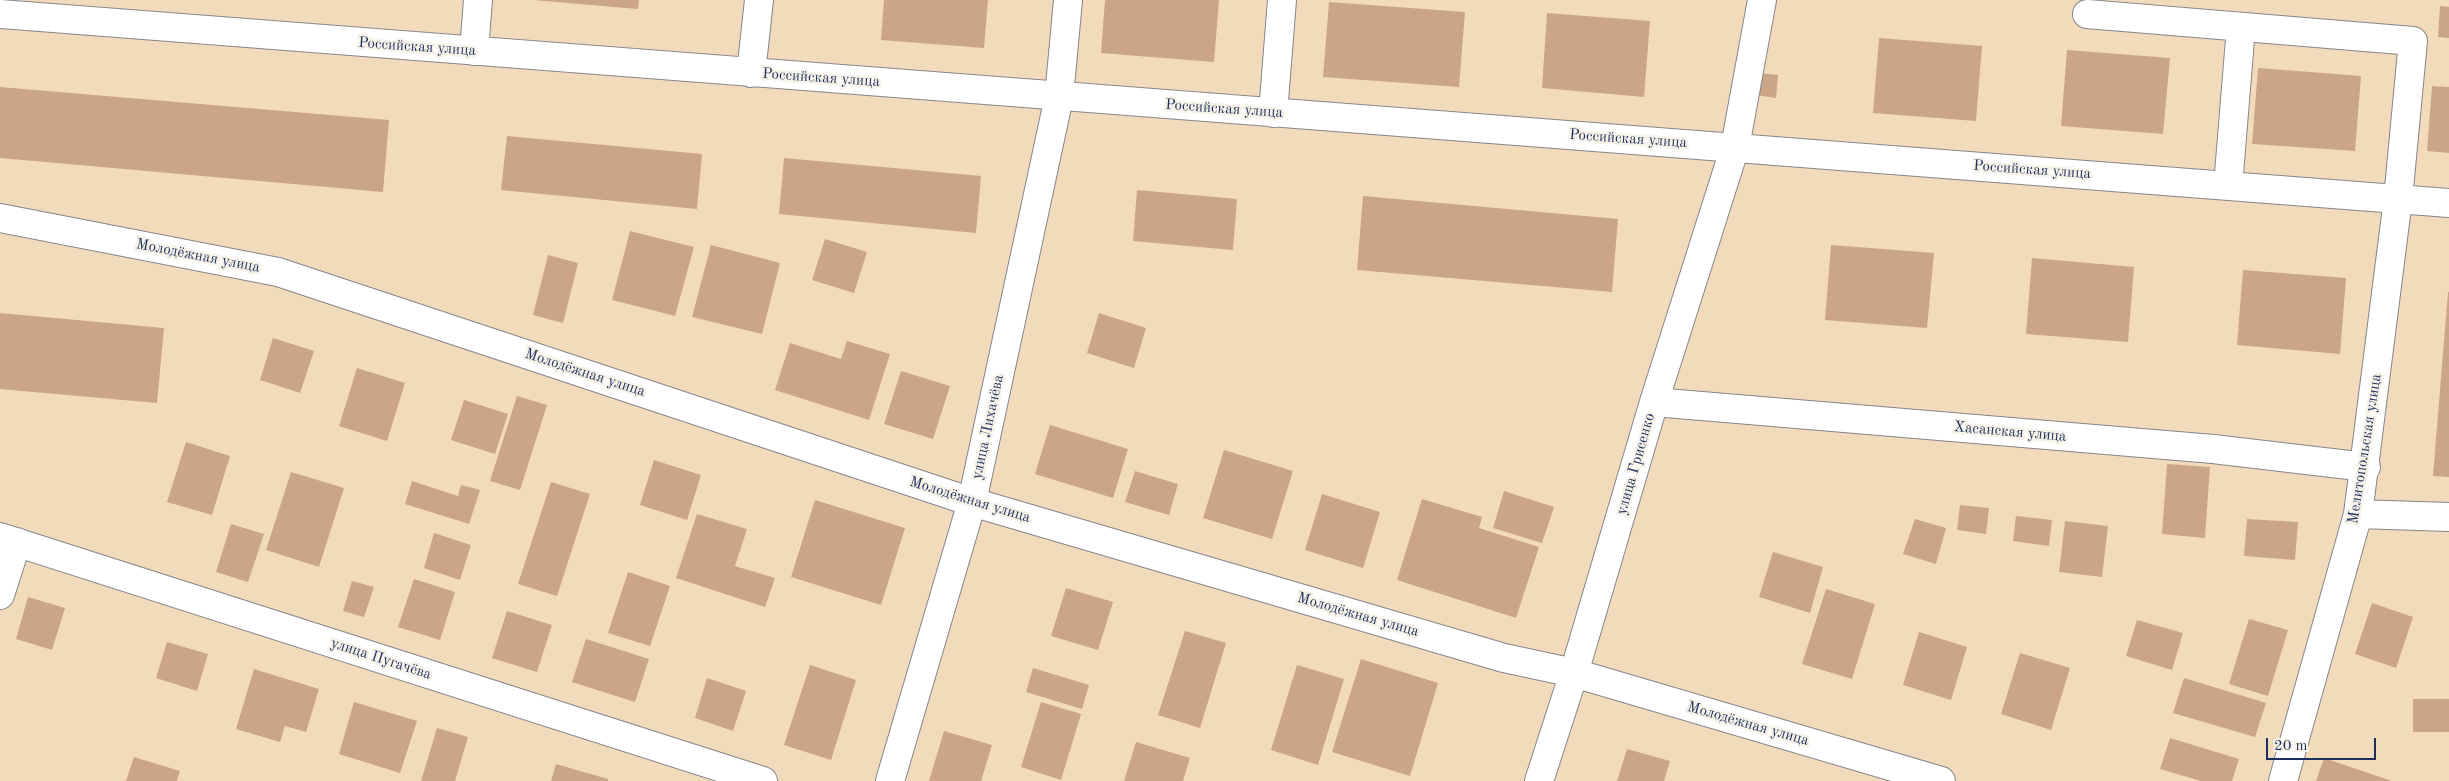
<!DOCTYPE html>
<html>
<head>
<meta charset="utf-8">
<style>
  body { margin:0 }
  #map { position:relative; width:2449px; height:781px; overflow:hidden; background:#f2dbbb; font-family:"Old Standard TT",serif }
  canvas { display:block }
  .scale { position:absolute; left:2266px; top:738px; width:110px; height:22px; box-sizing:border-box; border:2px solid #1b2f5e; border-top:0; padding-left:6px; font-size:15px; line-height:18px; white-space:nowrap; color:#1b2f5e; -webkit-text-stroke:4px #f7f3e8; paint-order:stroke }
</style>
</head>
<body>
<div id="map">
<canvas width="2449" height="781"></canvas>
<div class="scale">20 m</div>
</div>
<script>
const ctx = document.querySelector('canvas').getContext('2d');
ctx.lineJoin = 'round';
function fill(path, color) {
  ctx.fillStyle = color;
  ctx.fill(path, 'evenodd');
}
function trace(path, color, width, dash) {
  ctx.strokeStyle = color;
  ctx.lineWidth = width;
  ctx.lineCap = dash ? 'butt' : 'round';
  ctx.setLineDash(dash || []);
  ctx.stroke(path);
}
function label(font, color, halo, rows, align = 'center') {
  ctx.font = font + ' "Old Standard TT",serif';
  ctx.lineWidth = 5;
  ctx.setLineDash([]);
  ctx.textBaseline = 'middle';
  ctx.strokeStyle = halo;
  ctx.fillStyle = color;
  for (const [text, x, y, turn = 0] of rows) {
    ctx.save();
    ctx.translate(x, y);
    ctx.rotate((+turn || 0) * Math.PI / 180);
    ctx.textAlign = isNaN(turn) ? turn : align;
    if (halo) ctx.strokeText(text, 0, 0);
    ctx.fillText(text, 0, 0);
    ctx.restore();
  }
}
const building = new Path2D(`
  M533,0H639L638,9Z
  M884,0H988L984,48L881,40Z
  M1105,0H1219L1214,62L1101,53Z
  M1329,2L1465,12L1459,87L1323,77Z
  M2440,6L2449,7V38L2438,37Z
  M1547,13L1650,21L1644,97L1542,88Z
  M1879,38L1982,46L1976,121L1873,113Z
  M2067,50L2170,58L2163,134L2061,126Z
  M2258,68L2361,76L2355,151L2252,144Z
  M1758,73L1778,75L1776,98L1755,95Z
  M2432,86L2449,87V153L2427,151Z
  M0,87L389,120L383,192L0,158Z
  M507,136L702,154L697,209L501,190Z
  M784,158L981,176L976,233L779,214Z
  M1137,190L1237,199L1233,250L1133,241Z
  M1363,196L1618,219L1612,292L1357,270Z
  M630,231L694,247L675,316L612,300Z
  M825,239L867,252L854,293L812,280Z
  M711,245L780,263L762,334L692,317Z
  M1831,245L1934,253L1927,328L1825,320Z
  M548,255L578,263L563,323L533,315Z
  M2032,258L2134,267L2128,342L2026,334Z
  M2243,270L2346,278L2340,354L2237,345Z
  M2448,292H2449V477L2433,476Z
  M0,313L164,328L157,403L0,389Z
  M1099,313L1146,328L1134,368L1087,353Z
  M273,338L314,351L300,393L260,380Z
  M847,341L890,354L869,420L775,390L790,343L841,359Z
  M357,368L405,383L387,441L339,426Z
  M901,371L950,386L933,439L884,424Z
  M517,396L547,405L520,490L490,481Z
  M464,400L508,414L495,454L451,440Z
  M1050,425L1128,449L1113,498L1035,474Z
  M186,442L230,456L212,515L167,502Z
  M1224,450L1293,471L1272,539L1203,518Z
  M654,460L701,475L687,520L640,505Z
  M2167,464L2210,467L2205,538L2162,534Z
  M1135,471L1178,484L1169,515L1125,502Z
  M291,472L344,488L319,567L266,550Z
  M412,481L458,496L461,485L480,490L469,524L405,504Z
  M551,482L590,494L557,596L518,584Z
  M1504,491L1554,507L1542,543L1493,528Z
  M1322,494L1380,512L1363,568L1305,550Z
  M1422,499L1482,517L1479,528L1539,547L1516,618L1397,580Z
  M815,500L905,528L881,605L791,577Z
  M1960,505L1989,508L1986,534L1957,530Z
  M697,514L747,529L735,566L775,578L765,607L676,578Z
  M2016,516L2052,520L2049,546L2013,541Z
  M1915,519L1946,528L1936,564L1903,554Z
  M2247,519L2298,522L2295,560L2244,556Z
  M2065,521L2108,526L2102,577L2059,572Z
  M231,524L264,534L248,582L216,572Z
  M434,533L471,545L460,580L424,568Z
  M1773,552L1823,567L1810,613L1759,597Z
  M628,572L670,586L650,646L608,633Z
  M414,579L455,592L440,640L398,627Z
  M352,581L374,587L364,617L343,611Z
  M1066,588L1113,602L1098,650L1051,636Z
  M1826,589L1875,604L1852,679L1802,664Z
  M28,597L65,608L52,650L16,639Z
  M2372,603L2413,617L2396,668L2355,654Z
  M507,611L552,625L537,672L492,658Z
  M2249,619L2288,630L2268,696L2229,684Z
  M2137,620L2183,633L2172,670L2126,656Z
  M1185,631L1226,643L1200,728L1158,715Z
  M1919,632L1967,647L1951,700L1903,685Z
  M586,639L649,659L635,702L572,682Z
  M167,642L208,654L197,691L156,678Z
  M2020,653L2070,668L2051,730L2001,714Z
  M1361,659L1438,683L1410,776L1332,752Z
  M810,665L856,680L831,760L784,745Z
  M1297,665L1344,679L1318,765L1271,750Z
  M1033,668L1089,685L1082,709L1026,692Z
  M254,669L319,689L306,732L285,726L280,742L236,729Z
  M707,678L746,691L733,731L695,718Z
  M2184,678L2266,703L2255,737L2173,713Z
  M2413,699H2449V732H2413Z
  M354,702L417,721L400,773L339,754Z
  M1041,702L1081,714L1061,780L1021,767Z
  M437,728L468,737L455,781H421Z
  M944,731L992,745L981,781H929Z
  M2170,738L2239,759L2232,781H2201L2160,769Z
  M1136,742L1190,758L1183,781H1124Z
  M1627,749L1670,761L1664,781H1617Z
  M134,757L180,771L177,781H126Z
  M2324,758L2392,781H2316Z
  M556,764L608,779V781H551Z`);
const minor = new Path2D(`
  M0,14L2449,203
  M2087,14L2413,41L2398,199L2358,514L2283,781
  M474,51L478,0
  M751,73L759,0
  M1273,113L1282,0
  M2228,186L2241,27
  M0,218L278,272L972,502L1504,658L1574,673L1941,781
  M1654,402L2213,449L2366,467
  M2358,514L2449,517
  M0,537L763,781
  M0,595L17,542
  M890,781L972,502L1059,97L1068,0
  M1539,781L1574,673L1654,402L1735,147L1762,0`);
const streetNames = [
  ["Российская улица",417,47,4],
  ["Российская улица",821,78,4],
  ["Российская улица",1224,109,4],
  ["Российская улица",1628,139,4],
  ["Российская улица",2032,170,4],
  ["Молодёжная улица",198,256,11],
  ["Молодёжная улица",585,373,18],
  ["улица Лихачёва",988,427,-78],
  ["Хасанская улица",2010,432,5],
  ["Мелитопольская улица",2365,449,-81],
  ["улица Грисенко",1636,464,-74],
  ["Молодёжная улица",970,500,17],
  ["Молодёжная улица",1358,615,16],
  ["улица Пугачёва",381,659,18],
  ["Молодёжная улица",1748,724,16]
];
fill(building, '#caa686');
trace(minor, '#86858c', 30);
trace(minor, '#fff', 28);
label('15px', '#1b2f5e', '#f7f3e8', streetNames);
</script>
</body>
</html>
